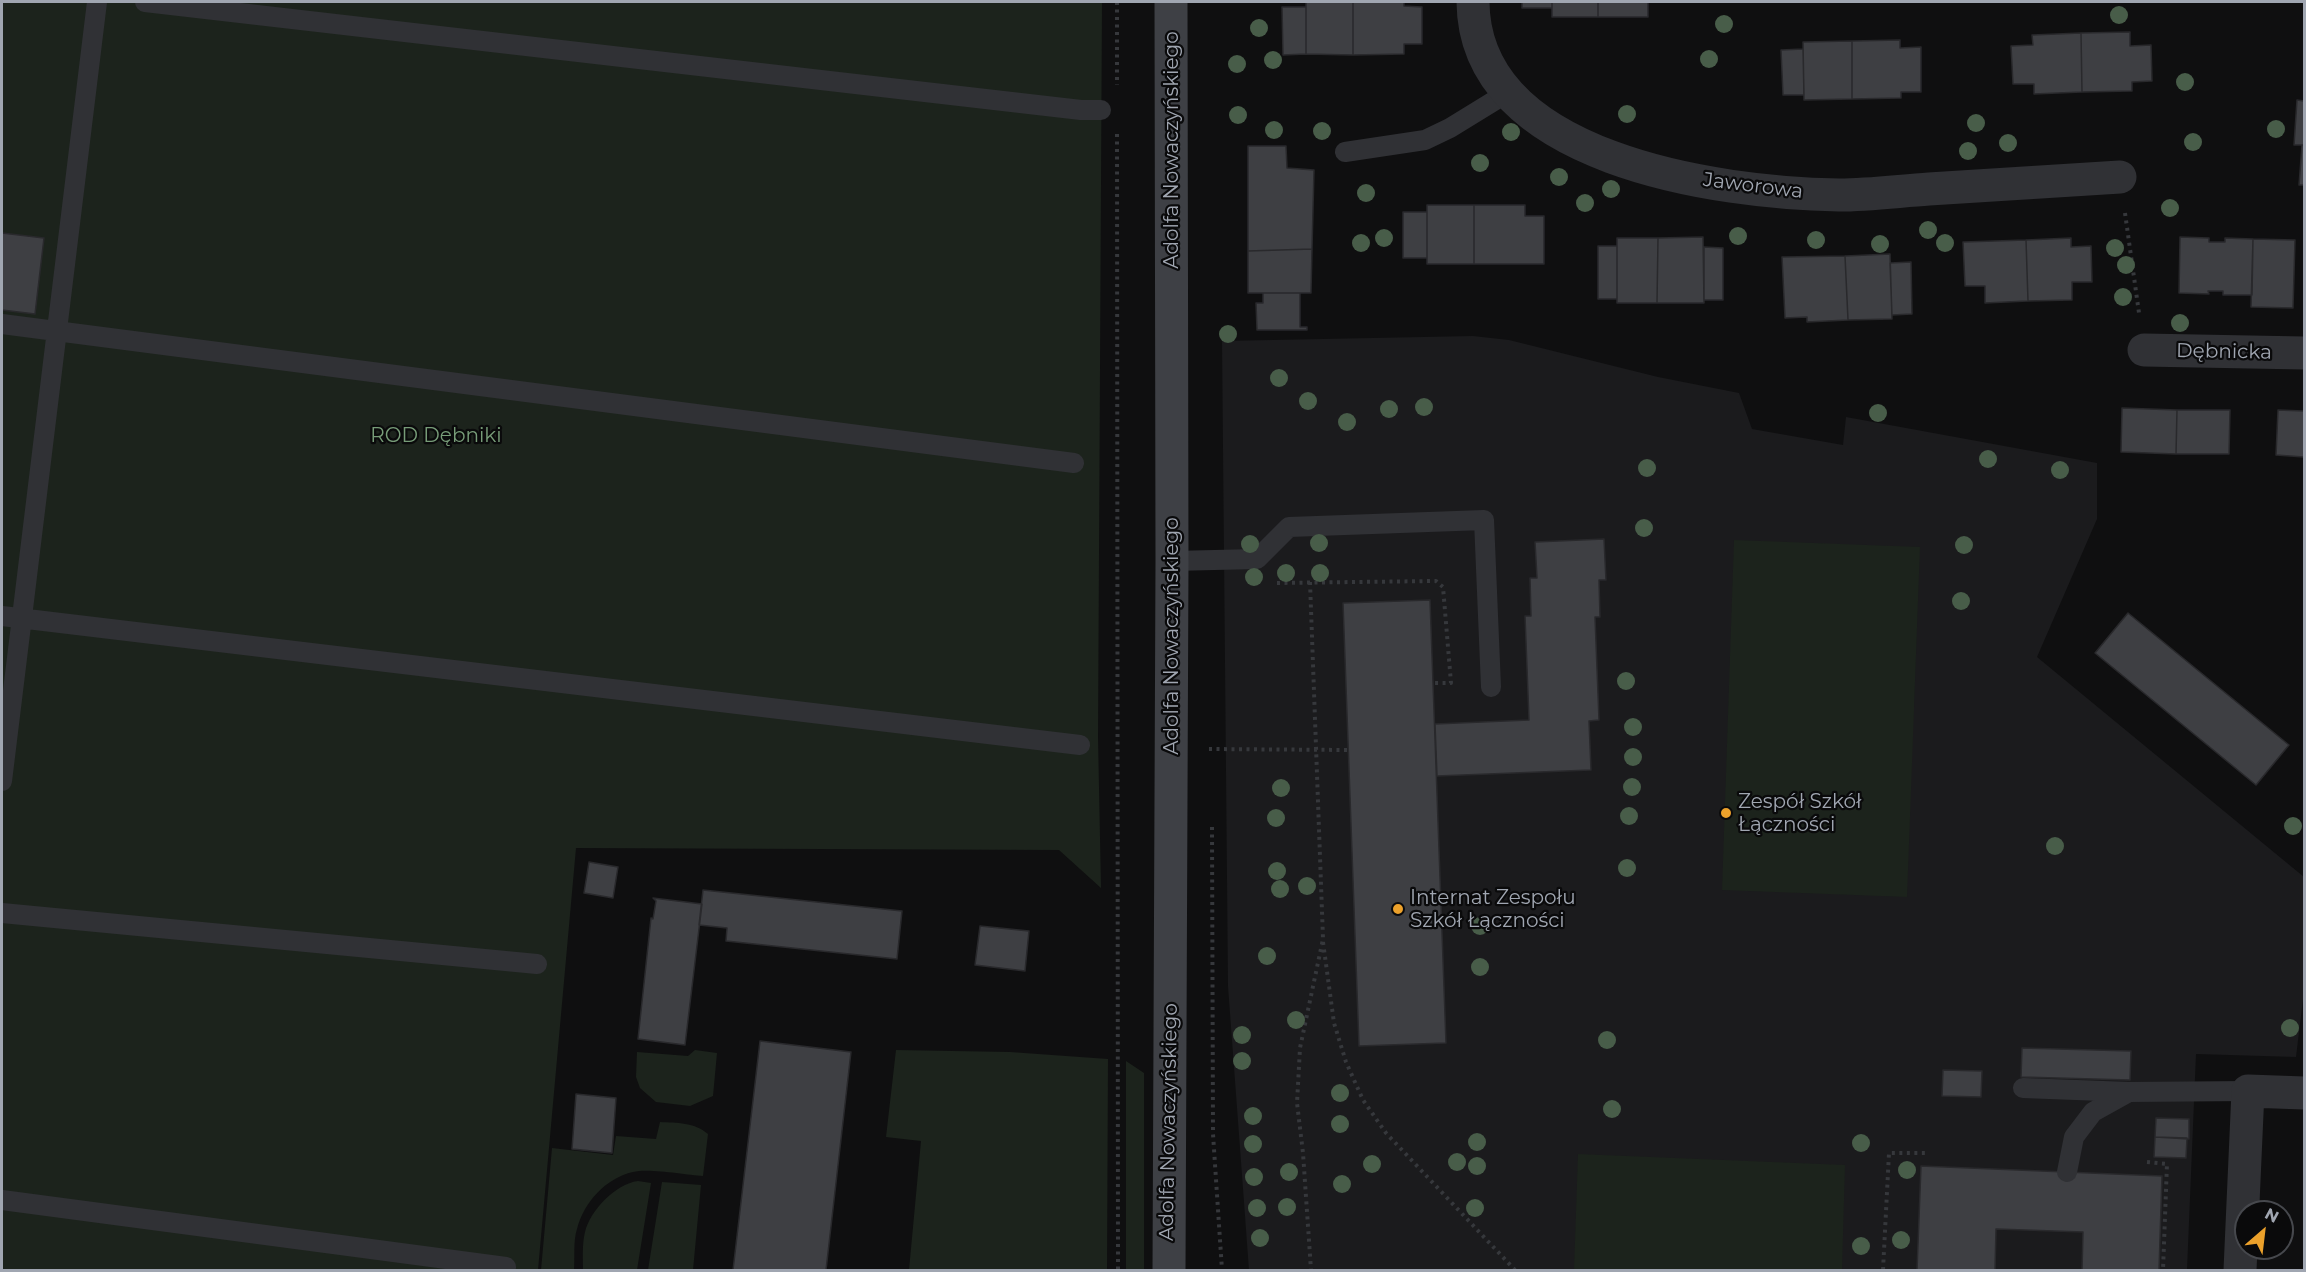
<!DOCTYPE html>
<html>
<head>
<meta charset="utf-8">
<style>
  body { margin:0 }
  #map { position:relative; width:2306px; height:1272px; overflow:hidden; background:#0f0f10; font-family:Montserrat,sans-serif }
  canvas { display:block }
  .frame { position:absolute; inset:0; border:3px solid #a0a6b1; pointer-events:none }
  .north { position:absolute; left:2234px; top:1200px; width:60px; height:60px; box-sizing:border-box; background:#0a0a0b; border:2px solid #46484d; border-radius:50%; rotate:28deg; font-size:16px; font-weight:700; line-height:24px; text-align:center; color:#a0a6b1 }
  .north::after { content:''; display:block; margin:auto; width:21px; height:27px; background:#eca12b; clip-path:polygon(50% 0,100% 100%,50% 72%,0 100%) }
</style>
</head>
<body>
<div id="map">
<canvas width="2306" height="1272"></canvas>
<div class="frame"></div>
<div class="north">N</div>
</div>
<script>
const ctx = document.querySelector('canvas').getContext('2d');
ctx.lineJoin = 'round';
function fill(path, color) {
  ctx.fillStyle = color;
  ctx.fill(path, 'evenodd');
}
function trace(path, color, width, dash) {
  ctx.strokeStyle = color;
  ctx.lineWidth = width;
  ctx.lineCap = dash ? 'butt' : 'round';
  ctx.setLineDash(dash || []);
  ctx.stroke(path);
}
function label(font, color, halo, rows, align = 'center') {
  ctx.font = font + ' Montserrat,sans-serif';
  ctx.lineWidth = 4.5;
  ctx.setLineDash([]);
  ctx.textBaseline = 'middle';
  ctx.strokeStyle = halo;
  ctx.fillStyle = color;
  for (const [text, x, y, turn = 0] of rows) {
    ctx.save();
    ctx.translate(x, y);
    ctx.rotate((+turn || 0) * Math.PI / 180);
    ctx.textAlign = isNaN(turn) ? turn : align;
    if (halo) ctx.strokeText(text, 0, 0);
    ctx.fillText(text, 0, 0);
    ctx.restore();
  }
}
const built = new Path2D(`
  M1473,336L1509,340L1658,377L1739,393L1752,429L1843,445L1846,417L2097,463V519L2037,657L2304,877V991L2296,1057L2196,1054L2187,1270H1249L1228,986L1222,341Z`);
const green = new Path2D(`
  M2,2H1102L1098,737L1101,888L1059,850L576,848L538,1270H2Z
  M1734,540L1920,547L1907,897L1722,890Z
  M695,1050L717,1053L713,1096L690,1106L656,1102L640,1088L636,1077L637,1052L688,1056Z
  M896,1050L1010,1052L1108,1059L1107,1270H909L921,1141L886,1137Z
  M1126,1061L1144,1073V1270H1126Z
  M660,1122C677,1123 694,1122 708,1134L703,1176C686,1175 649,1168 633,1172C606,1178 584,1202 577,1229C573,1241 575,1257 574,1270H541L552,1148L613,1155L616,1136L656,1139Z
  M1578,1154L1845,1165L1842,1270H1574Z
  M638,1181L651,1183L637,1270H583C583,1258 582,1244 585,1232C590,1211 615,1184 638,1181Z
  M662,1182L701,1185L693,1270H648Z`);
const building = new Path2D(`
  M1306,2H1353V55L1306,54Z
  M1353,2H1404V6L1422,7V44H1404V54L1353,55Z
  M1522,2H1552V8H1522Z
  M1552,2H1598V17H1552Z
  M1598,2H1648V17H1598Z
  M1282,7H1306V54L1283,55Z
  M2130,32V46L2151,45L2152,81L2132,82V91L2082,92L2081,33Z
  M2081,33L2082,92L2034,94V84H2013L2011,46L2033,45L2032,35Z
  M1900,40V48L1921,47V92H1901V98L1852,99V41Z
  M1852,41V99L1804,100L1803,42Z
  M1803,49L1804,95H1783L1781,50Z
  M2297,100L2304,101V145H2294Z
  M2302,145H2304V185H2299Z
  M1248,146H1286L1287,168L1314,170L1312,249L1248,251Z
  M1427,205H1474V264H1427Z
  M1474,205H1525V216H1544V264H1474Z
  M1403,212H1427V258H1403Z
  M2,233L44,238L35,314L2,310Z
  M1703,237L1704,303H1657L1658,238Z
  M2180,237L2209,238V242H2225V238L2253,239L2252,295H2223V291H2208L2209,294L2179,293Z
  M1617,238H1658L1657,303H1617Z
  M2071,238V247L2091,246L2092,282H2072V300L2028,301L2026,240Z
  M2253,239L2295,240L2293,308L2251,307Z
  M2026,240L2028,301L1985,303V286H1965L1963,242Z
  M1598,246H1617V299H1598Z
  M1704,247L1723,248V300H1704Z
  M1312,249L1311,293H1248V251Z
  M1890,254L1892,319L1848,320L1845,256Z
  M1845,256L1848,320L1807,322V317L1785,318L1782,257Z
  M1911,262L1912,314L1892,315L1890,263Z
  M1263,293H1300V327H1307V330H1257L1256,303H1263Z
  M2122,408L2177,410L2176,454L2121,452Z
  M2177,410H2230L2229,454H2176Z
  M2278,410L2304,411V457L2276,455Z
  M1604,539L1606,580H1599L1600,617H1595L1599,720L1589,721L1591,770L1437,776L1435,724L1529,720L1525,616H1531L1530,578H1537L1535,542Z
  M1430,600L1446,1043L1359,1046L1343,603Z
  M2128,613L2289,745L2256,785L2095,653Z
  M589,862L618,867L613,898L584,893Z
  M703,890L902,911L897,959L726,941L727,928L699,925Z
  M653,898L702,904L685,1045L638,1039L651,918L653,919L656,901Z
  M980,926L1029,931L1025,971L975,965Z
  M760,1041L851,1052L826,1270H733Z
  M2022,1048L2131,1051L2130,1080L2021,1077Z
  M1943,1070L1982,1071L1981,1097L1942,1096Z
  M576,1094L616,1098L612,1153L572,1149Z
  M2156,1118L2189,1119V1139L2155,1137Z
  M2155,1137L2187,1138L2186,1158L2154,1157Z
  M1921,1166L2162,1176L2159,1270H2082L2083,1232L1996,1229L1995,1270H1917Z`);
const path = new Path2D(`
  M1117,2V85
  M1117,134L1118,1270
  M2125,213L2139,313
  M1310,582L1323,939L1300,1048L1297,1103L1303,1153L1311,1270
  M1277,583L1436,581L1443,587L1451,683H1433
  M1209,749L1348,750
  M1212,827L1213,1134L1222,1270
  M1323,942L1334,1023L1346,1062L1363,1100L1386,1133L1515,1270
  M2147,1162L2167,1164L2163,1270
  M1883,1270L1889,1153H1929`);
const lane = new Path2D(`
  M145,2L1081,110H1101
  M1345,152L1425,140L1450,128L1507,93
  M2,324L1074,463
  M1172,561L1257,559L1289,527L1484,520L1491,687
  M2,616L1080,745
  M2,781L97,2
  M2,913L537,964
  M2023,1088L2129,1092L2248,1091
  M2067,1172L2074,1137L2093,1112L2129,1092
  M2,1200L506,1267`);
const street = new Path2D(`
  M1473,2C1474,160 1719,193 1839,195C1869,195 1899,191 1929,189C1993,185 2057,181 2120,177
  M2144,350L2304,353
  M2240,1270L2248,1091L2304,1093`);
const secondary = new Path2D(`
  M1169,1270L1172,561L1171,2`);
const trees = [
  [2119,15],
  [1724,24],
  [1259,28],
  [1709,59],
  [1273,60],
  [1237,64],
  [2185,82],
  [1627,114],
  [1238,115],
  [1976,123],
  [2276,129],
  [1274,130],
  [1322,131],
  [1511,132],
  [2193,142],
  [2008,143],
  [1968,151],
  [1480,163],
  [1559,177],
  [1611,189],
  [1366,193],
  [1585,203],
  [2170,208],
  [1928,230],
  [1738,236],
  [1384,238],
  [1816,240],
  [1361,243],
  [1945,243],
  [1880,244],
  [2115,248],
  [2126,265],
  [2123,297],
  [2180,323],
  [1228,334],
  [1279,378],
  [1308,401],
  [1424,407],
  [1389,409],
  [1878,413],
  [1347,422],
  [1988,459],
  [1647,468],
  [2060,470],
  [1644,528],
  [1319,543],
  [1250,544],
  [1964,545],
  [1286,573],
  [1320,573],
  [1254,577],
  [1961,601],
  [1626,681],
  [1633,727],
  [1633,757],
  [1632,787],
  [1281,788],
  [1629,816],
  [1276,818],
  [2293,826],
  [2055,846],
  [1627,868],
  [1277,871],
  [1307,886],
  [1280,889],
  [1480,926],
  [1267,956],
  [1480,967],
  [1296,1020],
  [2290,1028],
  [1242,1035],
  [1607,1040],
  [1242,1061],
  [1340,1093],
  [1612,1109],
  [1253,1116],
  [1340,1124],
  [1477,1142],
  [1861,1143],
  [1253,1144],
  [1457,1162],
  [1372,1164],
  [1477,1166],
  [1907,1170],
  [1289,1172],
  [1254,1177],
  [1342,1184],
  [1287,1207],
  [1257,1208],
  [1475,1208],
  [1260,1238],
  [1901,1240],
  [1861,1246]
];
const markers = [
  [1726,813,6,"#eca12b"],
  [1398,909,6,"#eca12b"]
];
const streetNames = [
  ["Adolfa Nowaczyńskiego",1172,150,-90],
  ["Jaworowa",1753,186,7],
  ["Dębnicka",2224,352,1],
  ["Adolfa Nowaczyńskiego",1172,636,-90],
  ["Adolfa Nowaczyńskiego",1169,1122,-89]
];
const parkNames = [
  ["ROD Dębniki",436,436]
];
const poiNames = [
  ["Zespół Szkół",1738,802],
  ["Łączności",1738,825],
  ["Internat Zespołu",1410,898],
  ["Szkół Łączności",1410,921]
];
fill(built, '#1b1b1d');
fill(green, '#1c231c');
fill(building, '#3e3f43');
trace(building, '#29292c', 1.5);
trace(path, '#36383c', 4, [3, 4.5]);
trace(lane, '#303135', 20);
trace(street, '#303135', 33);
trace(secondary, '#3e4045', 33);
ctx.fillStyle = '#485d49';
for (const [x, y] of trees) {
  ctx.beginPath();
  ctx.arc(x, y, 9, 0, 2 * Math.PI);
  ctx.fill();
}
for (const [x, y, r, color] of markers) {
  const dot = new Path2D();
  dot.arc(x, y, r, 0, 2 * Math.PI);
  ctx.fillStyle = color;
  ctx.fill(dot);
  trace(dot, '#0a0a0b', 2);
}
label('20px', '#a0a6b1', '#0a0a0b', streetNames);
label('20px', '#779c78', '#0a0a0b', parkNames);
label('20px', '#a0a6b1', '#0a0a0b', poiNames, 'left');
</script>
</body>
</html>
